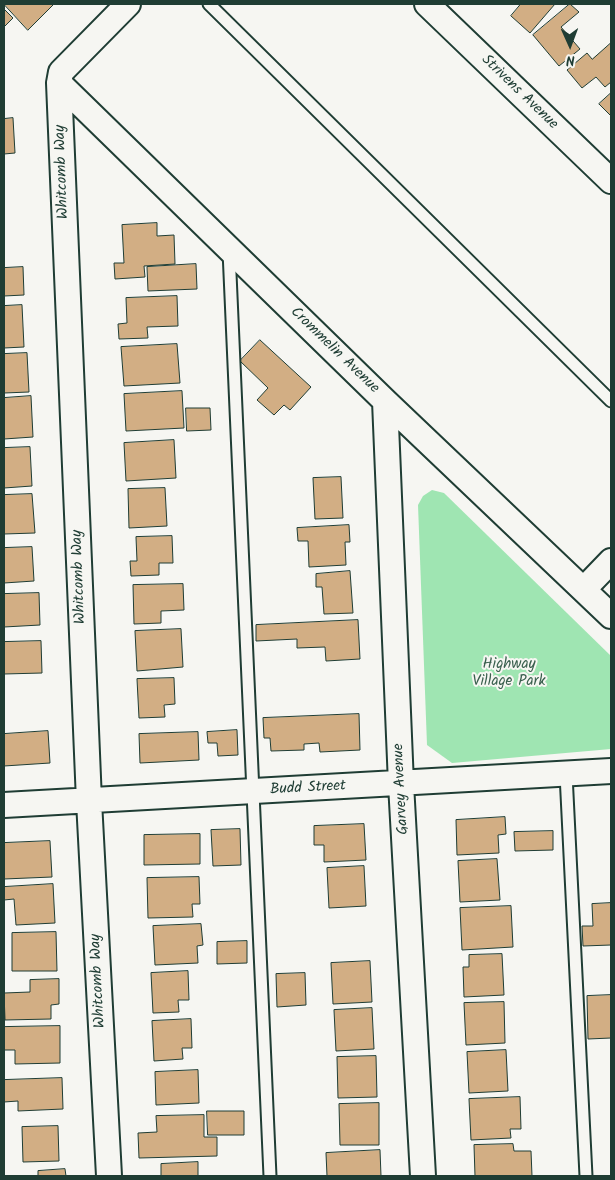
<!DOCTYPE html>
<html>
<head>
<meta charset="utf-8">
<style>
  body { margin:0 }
  #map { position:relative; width:615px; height:1180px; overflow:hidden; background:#f6f6f2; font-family:Kalam,sans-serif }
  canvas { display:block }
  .frame { position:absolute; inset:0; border:5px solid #1f3d34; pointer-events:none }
  .north { position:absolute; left:545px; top:20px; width:50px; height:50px; -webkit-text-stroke:4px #f6f6f2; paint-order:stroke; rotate:178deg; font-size:14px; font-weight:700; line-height:20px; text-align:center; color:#1f3d34 }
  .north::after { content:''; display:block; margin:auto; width:18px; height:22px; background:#1f3d34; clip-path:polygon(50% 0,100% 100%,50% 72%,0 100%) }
</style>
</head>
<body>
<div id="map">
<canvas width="615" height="1180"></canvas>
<div class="frame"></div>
<div class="north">N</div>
</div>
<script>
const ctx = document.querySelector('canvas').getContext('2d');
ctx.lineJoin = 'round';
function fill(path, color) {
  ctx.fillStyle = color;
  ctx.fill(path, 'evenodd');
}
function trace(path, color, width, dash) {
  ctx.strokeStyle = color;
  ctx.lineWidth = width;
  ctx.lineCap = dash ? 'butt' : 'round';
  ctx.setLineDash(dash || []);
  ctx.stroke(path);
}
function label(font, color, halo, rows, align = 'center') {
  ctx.font = font + ' Kalam,sans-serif';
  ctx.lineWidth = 4;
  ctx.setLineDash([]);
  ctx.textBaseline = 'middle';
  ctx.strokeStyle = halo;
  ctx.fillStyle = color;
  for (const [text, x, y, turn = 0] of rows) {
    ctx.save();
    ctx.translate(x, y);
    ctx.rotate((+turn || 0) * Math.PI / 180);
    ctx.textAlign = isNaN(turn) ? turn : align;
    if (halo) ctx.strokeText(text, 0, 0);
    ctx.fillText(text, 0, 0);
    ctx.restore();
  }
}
const green = new Path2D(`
  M432,490L444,493L611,656V749L452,763L427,745L418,505L423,496Z`);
const building = new Path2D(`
  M4,4H54L28,30Z
  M521,4H555L530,33L511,16Z
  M570,4L579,12L561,27L580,49L559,66L533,35Z
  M4,9L13,18L4,27Z
  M611,43V82L605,87L596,77L582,88L567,70L587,53L592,59Z
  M611,93V116L599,104Z
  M13,118L15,153L4,154V119Z
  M157,223V236L174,235L175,264L144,266L145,277L115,279L114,263H124L122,225Z
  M196,264L197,289L148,291L147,267Z
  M23,267L24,295L4,296V268Z
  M177,296L178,326L147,327L148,338L119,339L118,324L127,323L126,298Z
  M22,305L24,347L4,348V306Z
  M260,340L311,387L290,410L284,405L274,415L257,400L268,388L240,361Z
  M177,344L180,383L124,386L121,347Z
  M27,353L29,392L4,393V354Z
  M182,391L184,428L126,431L124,394Z
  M31,396L33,437L4,439V398Z
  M186,408H210L211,430L187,431Z
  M174,440L176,478L126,481L124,443Z
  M30,447L32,486L4,488V448Z
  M341,477L343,518L315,519L313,478Z
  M165,488L167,526L129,528L128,489Z
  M32,494L35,533L4,534V495Z
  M349,525L350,542H345L346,565L309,567L308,541H298L297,528Z
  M172,536L173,563H159V575L131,576L130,561H137L136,537Z
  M32,547L34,581L4,583V548Z
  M350,571L353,613L324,614L322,587H316V574Z
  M183,584L184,610L161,611V623L134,624L133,585Z
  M39,593L40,625L4,627V594Z
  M358,620L360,659L326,661L325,647L297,648V639L256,641V625Z
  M181,629L183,667L137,671L135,631Z
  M41,641L42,673L4,674V642Z
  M174,678L175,704L164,705L165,717L139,718L137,679Z
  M359,714L360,750L320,752L319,743L304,744V750L271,751L270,738H264L263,718Z
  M237,730L238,755L218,756L217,743H208L207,732Z
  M48,731L50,763L4,766V734Z
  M198,732L199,760L140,763L139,734Z
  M505,817L506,834L498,835L499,853L457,855L456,820Z
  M364,824L366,860L324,862V845H314V826Z
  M240,829L241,865L213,866L211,830Z
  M553,831V850L515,851L514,832Z
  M200,834V864L144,865V835Z
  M50,841L52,877L4,879V843Z
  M497,859L500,900L460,902L458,861Z
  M364,866L366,906L329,908L327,868Z
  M199,877L200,904H192L193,917L148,918L147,878Z
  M53,884L55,923L16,925L14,899L4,900V887Z
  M611,903V945L583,946L582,926H593L592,904Z
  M511,906L513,947L462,950L460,908Z
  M201,924L203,945L197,946L198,963L155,965L153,926Z
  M56,932L57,971H12V933Z
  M247,941V963L217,964V942Z
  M502,954L504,995L464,997L463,967H469V955Z
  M370,961L372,1002L333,1004L331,963Z
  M188,971L189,1000H178L179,1012L153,1013L151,973Z
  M305,973L306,1005L277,1007L276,974Z
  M59,979V1004L51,1005V1019L5,1020L4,993L30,992V980Z
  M611,995V1038L588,1039L587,996Z
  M504,1002L505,1043L466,1045L464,1003Z
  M372,1008L374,1049L336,1051L334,1010Z
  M191,1019L192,1048H182L183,1059L154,1061L152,1021Z
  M60,1026V1063L15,1064V1050H4V1027Z
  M506,1050L508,1091L469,1093L467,1052Z
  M376,1056L377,1097L338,1098L337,1057Z
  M198,1070L199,1103L156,1105L155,1072Z
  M62,1078L63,1109L18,1111V1101L4,1102V1080Z
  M520,1097L521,1129H510L511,1138L471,1140L469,1099Z
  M379,1103V1145H340L339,1104Z
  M207,1111H244V1135H208Z
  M204,1115V1137H217V1156L139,1158L138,1133L157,1132L156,1116Z
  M58,1126L59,1161L23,1162L22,1127Z
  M513,1144L514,1151H531L532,1176H475L474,1145Z
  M380,1150L381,1176H327L326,1153Z
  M198,1162V1176H161V1164Z
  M65,1169L66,1176H38V1171Z`);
const service = new Path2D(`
  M209,4L611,401
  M229,251L270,1176
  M566,774L586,1176`);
const minor = new Path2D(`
  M427,4L611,181
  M59,83L385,401L611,616
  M385,401L401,784L423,1176
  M584,589L611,561
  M4,805L611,771
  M109,1176L89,801L59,83L61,72L128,4`);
const streetNames = [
  ["Strivens Avenue",519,93,44],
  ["Whitcomb Way",63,172,-92],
  ["Crommelin Avenue",334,351,44],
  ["Whitcomb Way",80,577,-92],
  ["Budd Street",308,789,-3],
  ["Garvey Avenue",402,789,-93],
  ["Whitcomb Way",99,981,-93]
];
const parkNames = [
  ["Highway",509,665],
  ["Village Park",509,682]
];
fill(green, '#9fe5b2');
fill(building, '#d2ae84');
trace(building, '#1f3d34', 1);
trace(service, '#1f3d34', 15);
trace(minor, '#1f3d34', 28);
trace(service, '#f6f6f2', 11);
trace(minor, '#f6f6f2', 24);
label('15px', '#1f3d34', '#f6f6f2', streetNames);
label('15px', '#395f4d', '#f6f6f2', parkNames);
</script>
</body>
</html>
